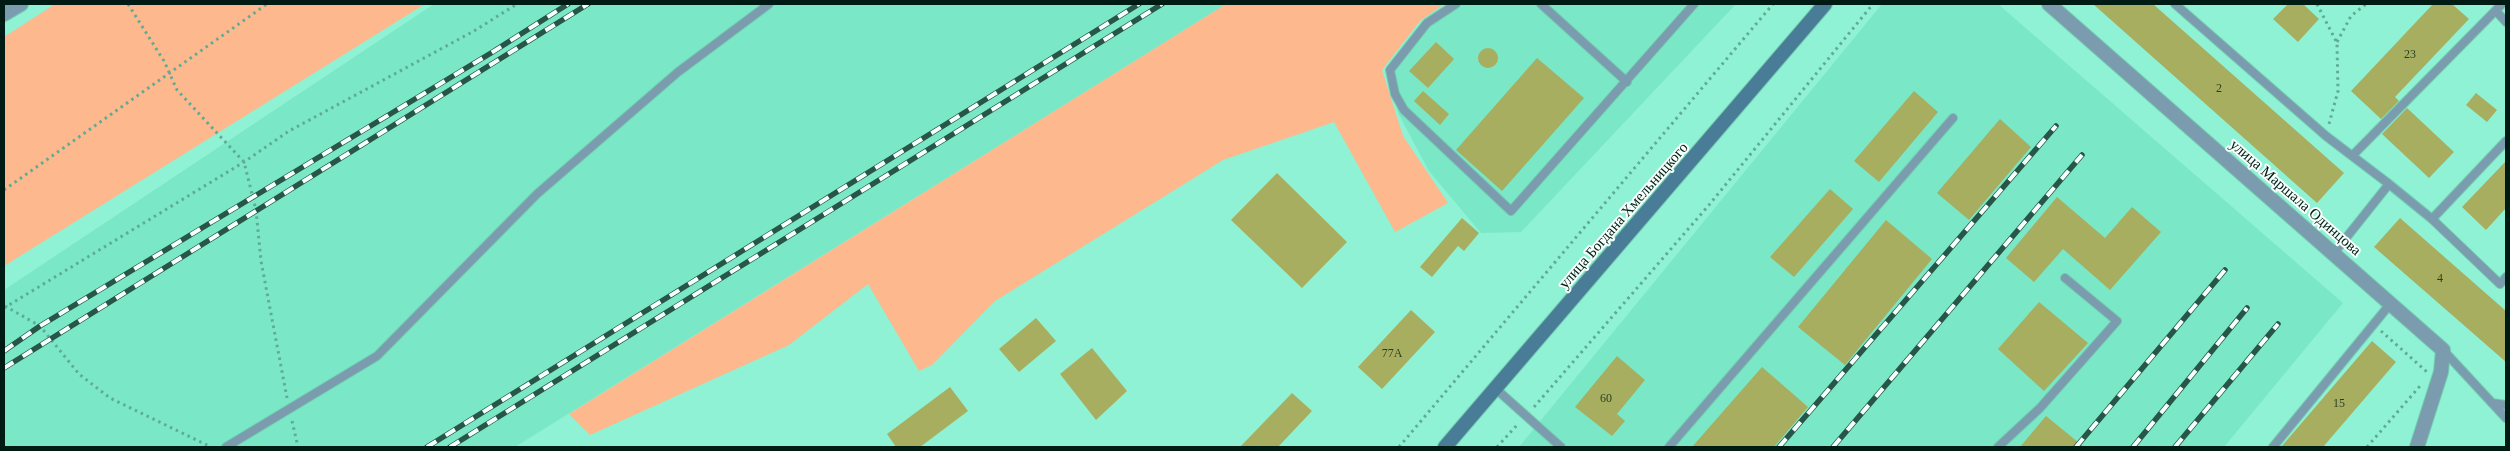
<!DOCTYPE html>
<html>
<head>
<meta charset="utf-8">
<style>
  body { margin:0 }
  #map { position:relative; width:2510px; height:451px; overflow:hidden; background:#8ff2d4; font-family:"Times New Roman",serif }
  canvas { display:block }
  .frame { position:absolute; inset:0; border:5px solid #001b13; pointer-events:none }
</style>
</head>
<body>
<div id="map">
<canvas width="2510" height="451"></canvas>
<div class="frame"></div>
</div>
<script>
const ctx = document.querySelector('canvas').getContext('2d');
ctx.lineJoin = 'round';
function fill(path, color) {
  ctx.fillStyle = color;
  ctx.fill(path, 'evenodd');
}
function trace(path, color, width, dash) {
  ctx.strokeStyle = color;
  ctx.lineWidth = width;
  ctx.lineCap = dash ? 'butt' : 'round';
  ctx.setLineDash(dash || []);
  ctx.stroke(path);
}
function label(font, color, halo, rows, align = 'center') {
  ctx.font = font + ' "Times New Roman",serif';
  ctx.lineWidth = 4;
  ctx.setLineDash([]);
  ctx.textBaseline = 'middle';
  ctx.strokeStyle = halo;
  ctx.fillStyle = color;
  for (const [text, x, y, turn = 0] of rows) {
    ctx.save();
    ctx.translate(x, y);
    ctx.rotate((+turn || 0) * Math.PI / 180);
    ctx.textAlign = isNaN(turn) ? turn : align;
    if (halo) ctx.strokeText(text, 0, 0);
    ctx.fillText(text, 0, 0);
    ctx.restore();
  }
}
const built = new Path2D(`
  M434,4H1226L515,447H4V290Z
  M1448,4H1736L1521,232L1481,233L1429,171L1399,115L1385,71L1423,21Z
  M1882,4H1998L2343,303L2224,447H1519Z`);
const green = new Path2D(`
  M55,4H425L4,266V37Z
  M1226,4H1444L1420,21L1382,70L1403,136L1448,203L1395,232L1334,122L1223,160L995,301L932,365L919,371L868,284L789,345L590,435L569,414Z`);
const building = new Path2D(`
  M2093,4H2153L2344,173L2317,203Z
  M2288,4H2303L2319,19L2298,42L2273,19Z
  M2433,4H2452L2469,19L2395,97L2399,101L2381,119L2351,91Z
  M1436,42L1454,59L1428,88L1409,71Z
  M1478 58a10 10 0 1 1 20 0a10 10 0 1 1-20 0Z
  M1537,58L1584,98L1502,191L1456,150Z
  M1423,91L1449,114L1440,125L1414,101Z
  M1914,91L1938,112L1879,182L1854,161Z
  M2476,93L2497,110L2487,122L2466,105Z
  M2407,108L2454,152L2429,178L2382,134Z
  M2000,119L2031,147L1969,220L1937,193Z
  M2506,161V208L2486,230L2462,207Z
  M1277,173L1347,242L1302,288L1231,220Z
  M1830,189L1853,209L1794,277L1770,257Z
  M2057,197L2105,238L2132,207L2161,232L2110,290L2063,249L2034,282L2006,258Z
  M1462,218L1479,233L1464,251L1458,246L1432,277L1420,267Z
  M2400,218L2506,311V362L2374,247Z
  M1886,220L1932,259L1845,365L1798,327Z
  M2039,302L2088,343L2044,391L1998,349Z
  M1411,310L1435,332L1382,389L1358,367Z
  M1036,318L1056,341L1019,372L999,349Z
  M2372,341L2396,362L2323,447H2281Z
  M1092,348L1127,391L1096,420L1060,374Z
  M1617,356L1645,380L1617,414L1625,421L1612,436L1575,407Z
  M1762,367L1808,407L1774,447H1692Z
  M950,387L968,411L920,447H896L887,434Z
  M1292,393L1312,411L1278,447H1240Z
  M2046,416L2084,447H2020Z`);
const path = new Path2D(`
  M128,4L164,61L177,90L244,162L256,210L261,261L287,398
  M2317,4L2337,43L2338,91L2329,124
  M2337,42L2351,16L2366,4
  M4,190L267,4
  M5,306L40,326L79,374L110,398L211,447
  M4,308L244,162L289,131L474,31L517,4
  M2381,331L2427,372
  M1534,407L1709,205L1873,4
  M292,421L298,447
  M1399,447L1773,4
  M1497,447L1518,424
  M2367,447L2420,386`);
const service = new Path2D(`
  M1456,4L1427,23L1390,70L1395,94L1404,110L1511,211L1694,4
  M1541,4L1627,82
  M2175,4L2326,136L2389,184
  M2496,11L2506,22
  M2352,156L2502,4
  M2432,219L2506,141
  M2334,253L2389,184L2432,219L2500,284L2506,277
  M2443,350L2506,418
  M1496,389L1561,447
  M2492,403L2506,405
  M226,447L377,356L537,194L678,72L769,4
  M1669,447L1953,118
  M1998,447L2040,408L2117,321L2065,278
  M2273,447L2391,303`);
const minor = new Path2D(`
  M2049,4L2443,350L2441,372L2417,447
  M4,14L21,4`);
const secondary = new Path2D(`
  M1445,447L1825,4`);
const rail = new Path2D(`
  M4,351L40,326L491,53L568,4
  M4,368L588,4
  M427,447L1139,4
  M450,447L1162,4
  M1779,447L2056,126
  M1833,447L2082,155
  M2076,447L2225,270
  M2133,447L2247,308
  M2175,447L2278,324`);
const numberNames = [
  ["23",2410,55],
  ["2",2219,89],
  ["4",2440,279],
  ["77А",1392,354],
  ["60",1606,399],
  ["15",2339,404]
];
const streetNames = [
  ["улица Маршала Одинцова",2295,198,41],
  ["улица Богдана Хмельницкого",1624,216,-49]
];
fill(built, '#7ae7c7');
fill(green, '#fdb88d');
fill(building, '#a8ae5f');
trace(service, '#75cbb1', 10);
trace(minor, '#75cbb1', 16);
trace(secondary, '#75cbb1', 16);
trace(path, '#60ab94', 3, [2.5, 4]);
trace(service, '#7a9cae', 8);
trace(minor, '#7a9cae', 14);
trace(secondary, '#487c97', 14);
trace(rail, '#275547', 5.5);
trace(rail, '#f6fffb', 4, [11]);
label('12px', '#2a4026', null, numberNames);
label('15px', '#001b13', '#f6fffb', streetNames);
</script>
</body>
</html>
